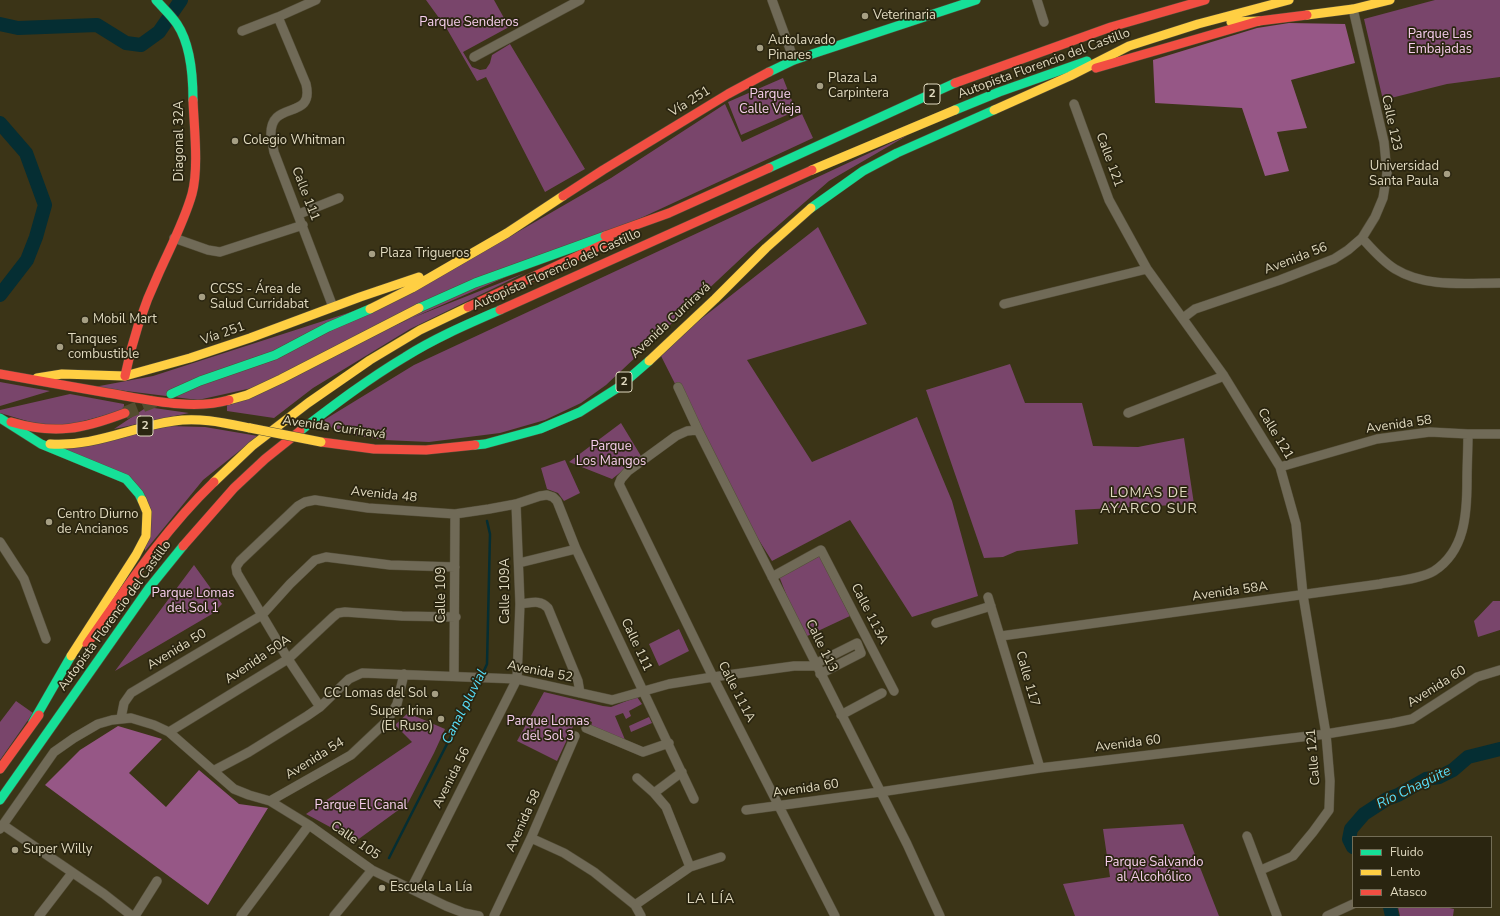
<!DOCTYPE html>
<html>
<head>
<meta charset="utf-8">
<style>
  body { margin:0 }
  #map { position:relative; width:1500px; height:916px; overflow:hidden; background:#3b3417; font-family:"Nunito Sans",sans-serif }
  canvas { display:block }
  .legend { position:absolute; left:1352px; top:836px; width:140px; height:72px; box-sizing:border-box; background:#2a2510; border:1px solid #736d56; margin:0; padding:5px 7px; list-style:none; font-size:12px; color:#e0d9bf }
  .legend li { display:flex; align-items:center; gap:8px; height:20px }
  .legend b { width:20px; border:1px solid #736d56 }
</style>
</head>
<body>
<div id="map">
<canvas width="1500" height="916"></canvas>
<ul class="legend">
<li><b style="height:5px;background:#16e098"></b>Fluido</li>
<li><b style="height:5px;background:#ffcf43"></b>Lento</li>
<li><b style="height:5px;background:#f24e42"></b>Atasco</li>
</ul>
</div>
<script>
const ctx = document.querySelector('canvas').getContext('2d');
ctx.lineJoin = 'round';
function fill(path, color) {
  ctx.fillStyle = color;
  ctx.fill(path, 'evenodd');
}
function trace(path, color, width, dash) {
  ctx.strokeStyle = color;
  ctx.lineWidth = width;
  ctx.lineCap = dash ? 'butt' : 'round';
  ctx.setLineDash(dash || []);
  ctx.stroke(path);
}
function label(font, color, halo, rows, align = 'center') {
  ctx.font = font + ' "Nunito Sans",sans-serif';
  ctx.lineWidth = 3.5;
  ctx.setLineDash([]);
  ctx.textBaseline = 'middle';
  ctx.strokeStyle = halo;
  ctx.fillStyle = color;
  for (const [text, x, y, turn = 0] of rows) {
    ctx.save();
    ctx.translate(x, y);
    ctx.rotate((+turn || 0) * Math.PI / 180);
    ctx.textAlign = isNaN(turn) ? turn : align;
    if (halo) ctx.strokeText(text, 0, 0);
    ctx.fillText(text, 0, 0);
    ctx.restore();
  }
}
const green = new Path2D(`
  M426,0H494L509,27L463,52L472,67L480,70L486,69L490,63L492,55L510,44L585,169L545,192L486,77L477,81L447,29Z
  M1435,0H1500V77L1447,84L1383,100L1364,19Z
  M783,78L796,111L741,135L728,102Z
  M725,104L742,142L802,114L813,138L643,217L252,388L198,400L94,387L153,376L379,303L438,278L611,178Z
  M908,135L829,181L750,250L606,385L581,403L545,420L500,433L429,442L384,440L336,432L324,420L414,365Z
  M818,227L867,324L747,360L812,462L917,417L952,501L978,596L912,617L850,520L772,561L733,499L659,352Z
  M525,273L410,329L313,388L274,418L227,411V405L397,324Z
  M1010,364L1025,403H1082L1093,446L1138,447L1184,438L1194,504L1075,510L1078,544L1017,551L1003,557L984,558L926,390Z
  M0,382L50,391L0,406Z
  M70,394L124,404V410L54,429L0,413V410Z
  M147,407L189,413L114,429Z
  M621,423L641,456L612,479L569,462Z
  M168,426L205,427L258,436L203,480L145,551L143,492L56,449Z
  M565,460L580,493L564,501L558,493L547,489L541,468Z
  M820,556L850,616L803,638L779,576Z
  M194,565L222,604L212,614L115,671Z
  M1493,601H1500V630L1478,637L1474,621Z
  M679,629L689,651L659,666L649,644Z
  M544,692L603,706L611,707L637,697L642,704L629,711L631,716L626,719L623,713L615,716L626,742L591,727L592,722L578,716L557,761L517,741Z
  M16,701L33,713L0,760V722Z
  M408,713L445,729L434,753L408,803L356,841L306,814L412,742L395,725Z
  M649,717L652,723L631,732L629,726Z
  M1183,824L1219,916H1075L1063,884L1110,877L1103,829Z
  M1398,907H1445L1454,909L1453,916H1400Z`);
const forest = new Path2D(`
  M1289,23L1345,24L1355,63L1291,80L1307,128L1277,132L1289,171L1265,176L1242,108L1155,103L1153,60L1257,28Z
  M118,726L162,739L129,773L166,807L199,770L239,804L268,808L208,905L45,785L80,750Z`);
const stream = new Path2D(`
  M482,675L487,664L490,534L487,521
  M389,858L480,679`);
const river = new Path2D(`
  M0,24L18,28L97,25L126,43L141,45L159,32L181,0
  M0,123L26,153L45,205L36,237L27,260L0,295
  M1353,847L1349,839L1351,829L1364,814L1387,799L1398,795L1426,779L1439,777L1453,770L1468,757L1500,749
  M1390,907L1392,916`);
const secondaryTunnel = new Path2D(`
  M125,413L157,400`);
const street = new Path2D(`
  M772,0L794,60
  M1037,0L1044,22
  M278,17L306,84C315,122 269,98 271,136C272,141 273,147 274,152L333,307
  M242,31L278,17L316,0
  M474,57L580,0
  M1074,104L1109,200L1147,269L1224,376L1280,467L1296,524L1303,595L1326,734L1330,781L1329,810L1313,832L1293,856L1261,870
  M299,214L339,198
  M174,238L208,250L220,252L303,225
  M1362,238C1372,249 1382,261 1395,269C1426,288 1465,283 1500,283
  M1004,304L1147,269
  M1183,318L1195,309L1280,280L1334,259L1348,250L1362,238L1375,217L1383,198L1387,173L1384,142L1353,9
  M678,387L698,430L907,844L940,916
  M1128,413L1224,376
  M698,430L687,431L676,436L628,471L621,479L619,484L713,677L835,916
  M1280,467L1377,439L1430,432L1468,434H1500
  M0,542L24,579L46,639
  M519,563L576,549
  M772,577L821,550L894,691
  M988,597L1040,768
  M520,604C531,603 540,599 548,608L578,681L580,693
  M936,623L991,606
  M1001,636L1380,584C1395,581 1421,579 1434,571C1465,551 1467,514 1467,480C1467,465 1468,450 1468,434
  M815,664L857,643L861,653L820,674
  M454,676L455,514
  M320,707L288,659L237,573L236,567L240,561L298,506L305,502L315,500L368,508L455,514L489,509L516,504L540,496L547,495L553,497L557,501L576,549L694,799
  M841,715L882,693
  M121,718L124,703L131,693L262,615L290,584L315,560L326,557L390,565L455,567
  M586,728L643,752L669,743
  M169,732L288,659L333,617L338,613L345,612L402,616L456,617
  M213,771L249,752L307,716L320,707L349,679L362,673L517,679L612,700L669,684L713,677L794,666H817
  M637,778L654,793L666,807L690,867
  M654,793L682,772
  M270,801L351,755L387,721L397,704L404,674
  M746,810L880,792L1040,768L1326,734L1393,723L1412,719L1477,677L1500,670
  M3,825L104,894L132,916
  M0,829L54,752L74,738L98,724L112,720L131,718L154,725L169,732L234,789L249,795L270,801L309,825L372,870L446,906L464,913L479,916
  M1247,836L1277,916
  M531,838L564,853L594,872L635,905L641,916
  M411,889L517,679L520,604L516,504
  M635,905L690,867L721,857
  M39,916L72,873
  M135,916L157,881
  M241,916L309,825
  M334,916L372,870
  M494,916L531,838L575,736
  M1327,916L1353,904`);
const fast = new Path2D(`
  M156,0C163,8 171,15 177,24C191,45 193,75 193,100
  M769,72L794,60L976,0
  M955,110L999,92L1087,61
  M769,168L955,83
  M811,208L863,171L897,153L994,110
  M419,308L475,283L605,236
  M171,394L200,381L275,355L328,327L370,309
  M0,418L41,444L126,479L139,494L142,500
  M300,431C334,405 368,379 405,357C435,338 468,324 500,310
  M475,445L485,444L540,429L580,412L619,387L649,361
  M33,722L71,656
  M0,800L149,588L183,546`);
const slow = new Path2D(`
  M1307,15L1353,9L1390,0
  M1231,22L1259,21
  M994,110L1070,76L1129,46L1198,24L1289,0
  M812,170L955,110
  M370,309L412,288L507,233L563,196
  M649,361L715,299L766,248L811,208
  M37,378L62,374L125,376L190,358L250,338L360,297L419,277
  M229,400L247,395L281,379L419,308
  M50,444C94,447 131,427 174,421C199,417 225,423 250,428
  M214,482L252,446L308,403L370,360L420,330L468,307
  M71,656L136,555L146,536L147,512L142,500`);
const jam = new Path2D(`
  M1096,68L1259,21L1307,15
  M955,83L1111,27L1205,0
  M563,196L603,170L728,94L769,72
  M605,236L669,213L769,168
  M468,307L610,241
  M500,310L812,170
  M0,374C36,380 72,387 108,393C145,399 192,411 229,400
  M125,376C132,341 143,307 158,275C170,248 184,222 192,194C199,168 194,127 193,100
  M11,422C55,435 83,429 125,413
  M321,442L374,449L426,450L475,445
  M183,546L234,488L265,459L300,431
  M87,644C126,588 164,530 214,482
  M0,769L39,715`);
const slowBridge = new Path2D(`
  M250,428L321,442`);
const markers = [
  [865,16,4,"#a69f84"],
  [760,48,4,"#a69f84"],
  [820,86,4,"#a69f84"],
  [235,141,4,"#a69f84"],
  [1447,174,4,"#a69f84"],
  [372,254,4,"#a69f84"],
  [202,297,4,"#a69f84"],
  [85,320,4,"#a69f84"],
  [60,347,4,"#a69f84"],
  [49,522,4,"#a69f84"],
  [435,694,4,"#a69f84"],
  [441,719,4,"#a69f84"],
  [15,850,4,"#a69f84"],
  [382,888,4,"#a69f84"]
];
const shields = [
  [932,94,16],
  [624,382,16],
  [145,426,16]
];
const shieldNames = [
  ["2",932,94],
  ["2",624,382],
  ["2",145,426]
];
const poiNames = [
  ["Veterinaria",873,16],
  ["Autolavado",768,41],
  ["Pinares",768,56],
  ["Plaza La",828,79],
  ["Carpintera",828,94],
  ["Colegio Whitman",243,141],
  ["Universidad",1439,167,"right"],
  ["Santa Paula",1439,182,"right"],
  ["Plaza Trigueros",380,254],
  ["CCSS - Área de",210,290],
  ["Salud Curridabat",210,305],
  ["Mobil Mart",93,320],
  ["Tanques",68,340],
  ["combustible",68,355],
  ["Centro Diurno",57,515],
  ["de Ancianos",57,530],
  ["CC Lomas del Sol",427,694,"right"],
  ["Super Irina",433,712,"right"],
  ["(El Ruso)",433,727,"right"],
  ["Super Willy",23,850],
  ["Escuela La Lía",390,888]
];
const parkNames = [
  ["Parque Senderos",469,23],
  ["Parque Las",1440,35],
  ["Embajadas",1440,50],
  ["Parque",770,95],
  ["Calle Vieja",770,110],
  ["Parque",611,447],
  ["Los Mangos",611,462],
  ["Parque Lomas",193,594],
  ["del Sol 1",193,609],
  ["Parque Lomas",548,722],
  ["del Sol 3",548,737],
  ["Parque El Canal",361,806],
  ["Parque Salvando",1154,863],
  ["al Alcohólico",1154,878]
];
const streetNames = [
  ["Autopista Florencio del Castillo",1044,64,-20],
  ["Vía 251",690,102,-32],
  ["Calle 123",1391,123,78],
  ["Diagonal 32A",180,141,-90],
  ["Calle 121",1109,160,70],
  ["Calle 111",305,194,69],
  ["Avenida 56",1296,259,-21],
  ["Autopista Florencio del Castillo",557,270,-24],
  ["Avenida Curriravá",671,321,-43],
  ["Vía 251",223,334,-19],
  ["Avenida 58",1399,425,-8],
  ["Avenida Curriravá",334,428,8],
  ["Calle 121",1275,434,59],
  ["Avenida 48",384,495,6],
  ["Calle 109A",506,591,-90],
  ["Avenida 58A",1230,592,-8],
  ["Calle 109",442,595,-90],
  ["Calle 113A",869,614,63],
  ["Autopista Florencio del Castillo",115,616,-54],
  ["Calle 111",636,645,65],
  ["Calle 113",821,646,64],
  ["Avenida 50",177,650,-31],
  ["Avenida 50A",258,660,-34],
  ["Avenida 52",540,672,11],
  ["Calle 117",1027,679,74],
  ["Avenida 60",1437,687,-32],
  ["Calle 111A",736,692,63],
  ["Avenida 60",1128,744,-7],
  ["Calle 121",1314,757,-95],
  ["Avenida 54",315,759,-32],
  ["Avenida 56",452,778,-63],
  ["Avenida 60",806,789,-8],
  ["Avenida 58",524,821,-66],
  ["Calle 105",355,841,35]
];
const neighbourhoodNames = [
  ["LOMAS DE",1149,494],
  ["AYARCO SUR",1149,510],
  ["LA LÍA",711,900]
];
const waterNames = [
  ["Canal pluvial",465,707,-63],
  ["Río Chagüite",1414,788,-26]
];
fill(green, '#79456b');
fill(forest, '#965786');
trace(stream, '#052e33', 2.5);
trace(river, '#052e33', 14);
trace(secondaryTunnel, '#544d30', 13, [13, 6]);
trace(street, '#544e39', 10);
trace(fast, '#544e39', 10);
trace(slow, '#544e39', 10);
trace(jam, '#544e39', 10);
trace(street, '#706a57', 9);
trace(fast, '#16e098', 9);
trace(slow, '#ffcf43', 9);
trace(jam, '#f24e42', 9);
trace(slowBridge, '#544e39', 10, []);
trace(slowBridge, '#ffcf43', 9);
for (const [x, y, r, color] of markers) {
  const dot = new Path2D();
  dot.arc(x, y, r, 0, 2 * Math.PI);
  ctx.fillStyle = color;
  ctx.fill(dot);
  trace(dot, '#2a2510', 1.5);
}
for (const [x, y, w] of shields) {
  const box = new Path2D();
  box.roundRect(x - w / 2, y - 10, w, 20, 3);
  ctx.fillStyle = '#2a2510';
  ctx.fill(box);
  trace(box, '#e0d9bf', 1);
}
label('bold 12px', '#e0d9bf', null, shieldNames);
label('13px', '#e0d9bf', '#2a2510', poiNames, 'left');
label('13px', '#f7ceed', '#2a2510', parkNames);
label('13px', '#e0d9bf', '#2a2510', streetNames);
ctx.letterSpacing = '1px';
label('14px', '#e0d9bf', '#2a2510', neighbourhoodNames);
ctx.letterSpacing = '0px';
label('italic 14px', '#57defa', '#2a2510', waterNames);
</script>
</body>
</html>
